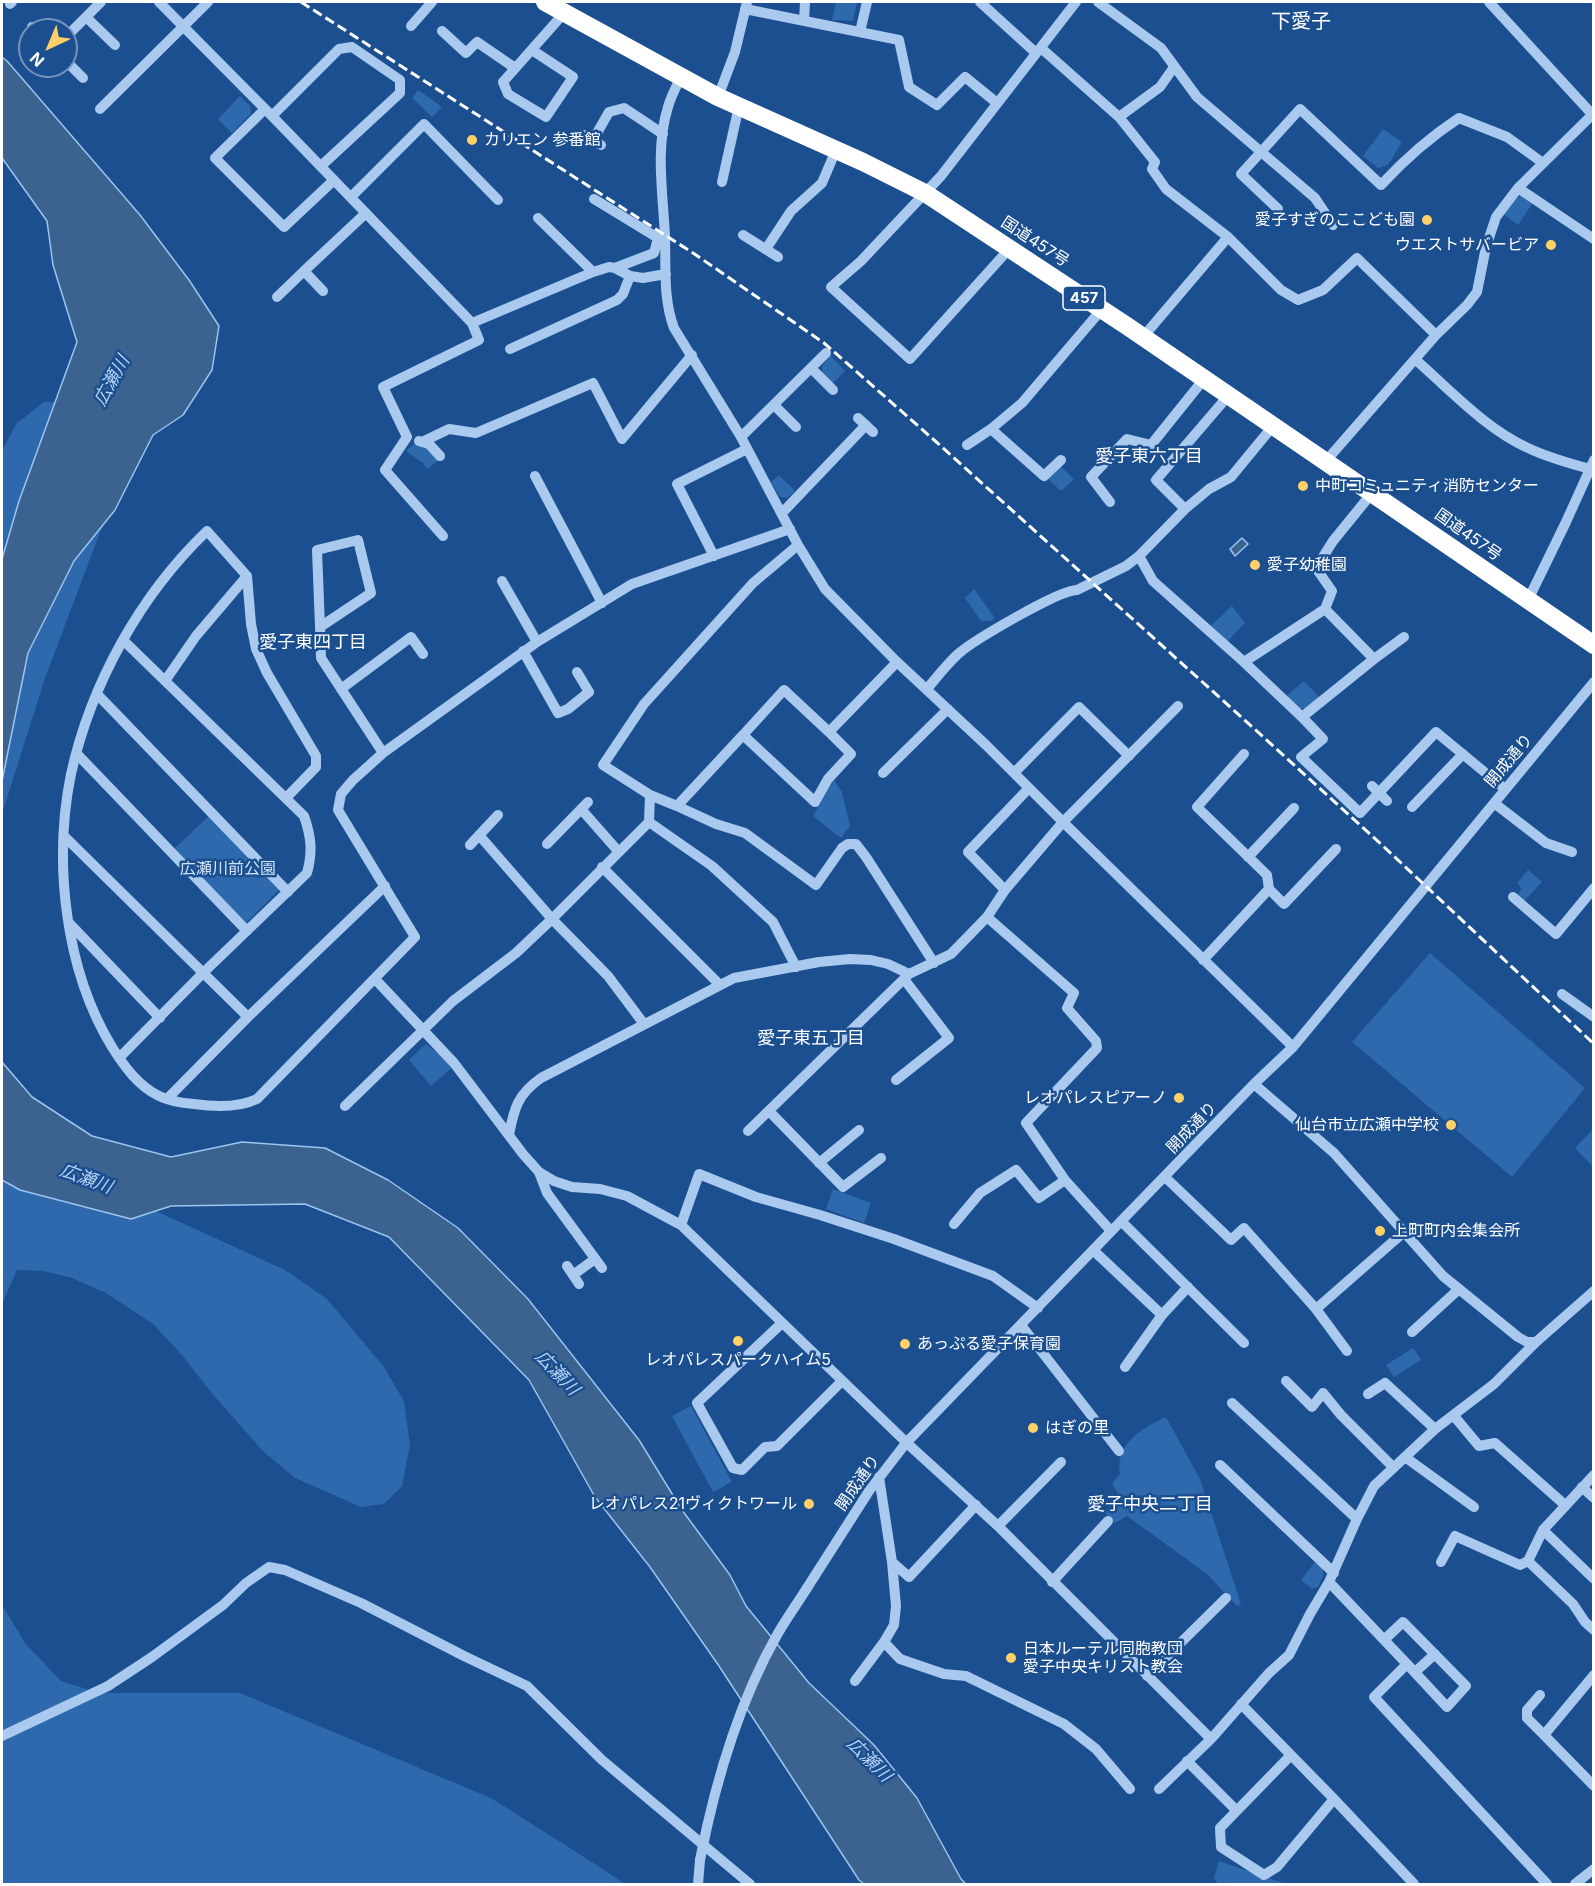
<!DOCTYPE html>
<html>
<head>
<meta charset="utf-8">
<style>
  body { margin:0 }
  #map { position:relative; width:1595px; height:1886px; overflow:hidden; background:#1b4f8f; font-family:Inter,sans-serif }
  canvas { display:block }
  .frame { position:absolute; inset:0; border:3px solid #fff; pointer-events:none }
  .north { position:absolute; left:18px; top:18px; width:60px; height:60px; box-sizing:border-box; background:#1b4f8f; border:2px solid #7695bc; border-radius:50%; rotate:224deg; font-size:16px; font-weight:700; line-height:24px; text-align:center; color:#fff }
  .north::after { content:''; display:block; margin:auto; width:21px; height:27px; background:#ffd166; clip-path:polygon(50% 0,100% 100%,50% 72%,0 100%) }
</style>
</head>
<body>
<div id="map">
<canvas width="1595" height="1886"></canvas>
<div class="frame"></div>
<div class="north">N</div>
</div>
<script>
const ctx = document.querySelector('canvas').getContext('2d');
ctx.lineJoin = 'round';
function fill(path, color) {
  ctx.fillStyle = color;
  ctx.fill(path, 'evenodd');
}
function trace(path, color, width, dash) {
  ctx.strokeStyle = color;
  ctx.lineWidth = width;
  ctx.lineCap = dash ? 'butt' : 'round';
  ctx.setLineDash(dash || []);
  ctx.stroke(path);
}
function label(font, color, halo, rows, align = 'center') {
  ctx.font = font + ' Inter,"Noto Sans JP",sans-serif';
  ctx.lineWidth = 5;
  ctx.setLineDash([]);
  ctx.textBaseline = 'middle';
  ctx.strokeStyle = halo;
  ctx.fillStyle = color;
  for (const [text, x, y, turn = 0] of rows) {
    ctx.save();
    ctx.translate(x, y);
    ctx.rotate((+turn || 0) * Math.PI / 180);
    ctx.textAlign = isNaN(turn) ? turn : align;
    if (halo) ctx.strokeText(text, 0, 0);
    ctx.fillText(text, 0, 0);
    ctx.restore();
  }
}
const green = new Path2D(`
  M836,2H857L853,21L832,20Z
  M418,90L442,107L432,117L412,98Z
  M240,96L250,106L251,114L232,133L218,119Z
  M1383,129L1402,142L1388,165L1378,168L1363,156Z
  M1521,196L1532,204L1518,225L1502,213L1513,199Z
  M830,355L845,371L832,384L822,374V366Z
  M44,402H69L104,522L45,678L2,814V451L16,424Z
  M416,442L430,450L439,460L427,469L423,463L406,451Z
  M1059,465L1074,479L1061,491L1047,478Z
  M779,475L795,491L787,498L780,497L771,482Z
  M974,589L995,618L991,621H981L965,598Z
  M1232,606L1245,623L1226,643L1209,627Z
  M1304,681L1320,698L1307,708L1298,709L1285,697Z
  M834,780L842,792L850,826L841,838L813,816Z
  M210,815L281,888L246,923L174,849Z
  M1528,870L1542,882L1524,901L1518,894L1522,889L1517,883Z
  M1430,953L1585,1088L1512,1177L1352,1042Z
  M426,1044L454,1066L431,1086L409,1060Z
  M2,1078L147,1207L285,1270L327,1299L384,1367L404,1401L410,1445L402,1486L384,1504L361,1507L295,1478L264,1452L215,1397L181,1354L153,1324L106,1293L72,1278L44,1271L17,1270L2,1304Z
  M1593,1129V1167L1575,1148Z
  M833,1189L871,1203L864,1223L826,1209Z
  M1413,1348L1421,1360L1394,1377L1386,1365Z
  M691,1406L732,1482L713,1492L672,1416Z
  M1166,1417L1200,1479L1241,1604L1237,1606L1207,1574L1127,1516L1115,1523L1105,1513L1118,1494L1112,1483L1120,1474C1115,1443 1141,1429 1166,1417Z
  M1315,1562L1323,1568V1576L1318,1587L1312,1589L1301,1580Z
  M2,1605L25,1643L61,1681L99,1693H240L491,1798L595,1864L625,1884H2Z
  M1219,1861L1286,1884H1218L1214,1878Z`);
const water = new Path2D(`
  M2,57L7,61L140,215L189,280L219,326L212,370L183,415L153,435L115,510L74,561L28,653L2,781V559L19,501L77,342L53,265L47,221L2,158Z
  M1242,538L1248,544L1235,556L1230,549Z
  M2,1062L32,1097L92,1136L171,1157L242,1142L325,1148L388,1180L458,1228L528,1299L639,1440L682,1510L730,1575L746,1606L809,1683L874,1745L917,1798L961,1879L966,1884H864L859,1880L719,1666L650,1567L595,1497L529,1380L389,1237L305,1204L171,1206L131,1219L20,1190L2,1180Z`);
const minor = new Path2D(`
  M159,2L272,116L472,323L593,272L609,267L615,268L630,276L643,278L666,274
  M980,2L1036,53
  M1098,2L1161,48L1197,97L1315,198L1333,225
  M1489,2L1592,114
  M10,4L12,2
  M745,9L899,40L909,87L937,105L965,77L997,103
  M86,17L115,45
  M804,21L805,2
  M411,26L432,2
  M32,27L35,30
  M442,31L466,53L477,42L515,68
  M860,32L867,2
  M66,37L101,2
  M1041,48L1119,117L1155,162L1152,169L1166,189L1228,237L1281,290L1298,300L1323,290L1357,258L1436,335
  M532,50L573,77L546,117L508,94L503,82L565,12
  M66,61L83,78
  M681,77C676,87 671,96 668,107C655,148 663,194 665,236C666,267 663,299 674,328L741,437L798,545L825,589L897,662L986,745L1063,822L1293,1047
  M718,97L735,52L747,2
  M100,109L208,2
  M265,109L215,158L284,227L334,180
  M272,116L339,49L352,47L400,80V93L321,166
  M1119,117L1160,87L1174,67
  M584,135L601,145
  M593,140L609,112L624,108L663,134
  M722,182L739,106
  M1518,188L1594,239
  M351,197L424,124L498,200
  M594,199L658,238L654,253L615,268
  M1278,209L1241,174L1300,109L1381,185C1405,159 1430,137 1459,118L1507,137L1543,163
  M538,218L593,272
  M743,235L778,257
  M1010,248L910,359L831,287L861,261L941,176L1076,2
  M766,249L791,211L822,183L836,150
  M323,291L304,271L366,213
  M277,297L304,271
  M1143,337L1228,237
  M510,349L617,300L623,294L630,276
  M1416,360C1450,390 1486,429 1528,448C1549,458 1571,464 1594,470
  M811,368L833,390
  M1228,396L1156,480L1185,509L1139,556L1153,581L1244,662
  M774,405L796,427
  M858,418L873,432
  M741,437L826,353
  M419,441L429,444L440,456
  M422,442L449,429L476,433L593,383L622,439L692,355
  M967,445L991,429
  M1061,460L1044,476L991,429L1022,403L1102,309
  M1325,462L1436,335L1467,305L1477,292L1486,247L1496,217L1518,188L1594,113
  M535,476L602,603
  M1110,502L1091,477L1127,439L1151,445L1204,379
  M1185,509L1209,489L1231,477L1273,426
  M782,513L866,425
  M443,536L385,470L407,437L383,387L479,340L472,323
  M714,556L677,484L747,449
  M502,581L537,642
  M1528,600L1566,522L1594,460
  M1325,609L1244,662L1302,717L1374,659L1325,609L1332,591L1316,568L1333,541L1372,493
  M320,627L317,550L358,540L371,593L320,627L321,658L383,753
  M523,651L558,713L568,709L589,692L577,672
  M1374,659L1404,637
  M165,681L196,636L247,576
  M341,689L411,637L423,654
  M927,689C937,677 947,664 958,654C974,640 1059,590 1077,590L1126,566L1139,556
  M97,694L288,892
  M1302,717L1323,739L1301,757L1360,813L1436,732L1505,789
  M829,732L784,690L743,735L815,802L828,779L851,754L829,732L897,662
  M77,754L247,931
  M1244,754L1197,807L1267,875L1269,889
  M883,773L948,709
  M1014,773L1079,707L1129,756
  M1372,786L1387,801
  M650,795L677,806L743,735
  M286,798L316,767V756L267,673L256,649L251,624L247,576L207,531C140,595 91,684 71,774C53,862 65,970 112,1047C124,1066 138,1086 159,1096C169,1101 182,1103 194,1104C214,1107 238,1108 257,1099L415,937L338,810L341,794L353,780L383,753L537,642L632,584L790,529
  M1494,803L1546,843L1572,852
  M677,806L716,824L745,833L816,885L842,848L848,844H856L866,857L934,963
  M1412,807L1463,754
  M581,809L618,851
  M479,835L552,919L608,976L644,1024
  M64,836L248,1017
  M547,844L588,802
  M470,845L498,815
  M1248,857L1294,808
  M602,867L720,985
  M1005,890L968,852L1029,788
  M1513,897L1556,934L1594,888
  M987,917L1074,993L1067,1008L1096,1041L1097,1048L1026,1123L1065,1180L1111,1231
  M69,923L160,1018
  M1203,960L1269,889L1284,904L1336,849
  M796,967L773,922L712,866L649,822L650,795L603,765L644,704L753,583L798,545
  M375,979L454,1063L523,1154L539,1172L554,1181L572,1187L600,1189L627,1196L681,1225
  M1562,994L1594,1017
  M119,1058L203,973L307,873C313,852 311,836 304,816L123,640
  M896,1080L949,1038L904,979
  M1254,1084L1334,1153L1443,1276L1518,1337L1527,1342H1536
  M167,1099L248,1017L385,886
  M345,1106L453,1001L516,953L552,919L649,822
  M769,1111L843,1187L881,1158
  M748,1131L909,974
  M509,1135C514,1108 518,1094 541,1078L734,978L819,962L850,959L871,960L888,964L909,974L951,954L987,917L1005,890L1063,822L1178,706
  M819,1163L859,1130
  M539,1172L547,1193L602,1268
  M1165,1177L1231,1240L1244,1228L1316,1309L1404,1232
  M1121,1221L1244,1343
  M954,1224L980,1193L1016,1170L1039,1198L1065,1180
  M1093,1250L1162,1315L1125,1367
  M567,1266L579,1284
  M573,1275L595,1259
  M1038,1308L993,1276L894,1239L820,1215L756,1197L699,1174L681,1225L909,1445L998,1526L1211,1739L1269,1673L1289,1655L1310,1614L1329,1582L1357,1519L1374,1486L1435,1429L1494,1384L1536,1342L1594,1291
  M1316,1309L1347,1351
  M1162,1315L1188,1287
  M782,1323L697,1403L733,1468L742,1470L765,1447L777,1446L842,1381
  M1021,1325L1119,1451
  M1412,1332L1459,1289
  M1286,1381L1312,1407L1323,1393L1341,1415L1393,1467
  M1368,1394L1385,1383L1435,1429
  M1232,1403L1357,1519
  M1454,1416L1479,1446L1495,1443L1565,1505
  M1405,1457L1474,1507
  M1220,1465L1334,1573
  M1594,1475L1543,1530L1528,1561L1573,1604L1585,1622L1594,1630
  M1582,1487L1594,1498
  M998,1526L1061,1462
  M1543,1530L1594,1579
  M892,1562L909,1577L976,1505
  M1441,1562L1455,1536L1520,1565L1528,1561
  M1052,1582L1108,1521
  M1329,1582L1407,1664L1374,1697L1547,1884
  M807,1588L869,1491L906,1443L1254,1084L1293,1047L1594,682
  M1385,1639L1403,1622L1466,1686L1447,1707L1407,1664
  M884,1642L900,1659L944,1674L966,1676L1064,1724L1096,1749L1130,1789
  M1415,1672L1435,1654
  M1594,1675L1544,1735L1594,1786
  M1147,1676L1226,1598
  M855,1681L884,1642L894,1625L896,1606L892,1562L879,1477
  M1540,1695L1527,1710V1718L1544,1735
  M1241,1704L1334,1799L1414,1884
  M2,1736L108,1686L152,1657L223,1605L246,1583L269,1567L285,1570L361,1603L464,1656L527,1686L602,1760L750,1884
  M1291,1755L1220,1828L1221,1847L1264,1875L1277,1867L1334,1799
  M1187,1761L1236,1810
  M1159,1789L1211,1739
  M698,1884L700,1860
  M1575,1884L1594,1869`);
const highway = new Path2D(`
  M545,2L718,97L863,162L925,193L1127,326L1594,645`);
const rail = new Path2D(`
  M301,2L693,253L824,343L933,439L1259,733L1383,846L1594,1044`);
const minorBridge = new Path2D(`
  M700,1860C715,1783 738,1704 777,1635C786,1619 797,1604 807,1588`);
const markers = [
  [472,140,6,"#ffd166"],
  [1427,220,6,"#ffd166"],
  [1551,245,6,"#ffd166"],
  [1303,486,6,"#ffd166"],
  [1255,565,6,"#ffd166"],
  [1179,1098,6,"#ffd166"],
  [1451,1125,6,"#ffd166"],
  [1380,1231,6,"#ffd166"],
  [738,1341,6,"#ffd166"],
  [905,1344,6,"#ffd166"],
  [1033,1428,6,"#ffd166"],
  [809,1504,6,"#ffd166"],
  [1011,1658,6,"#ffd166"]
];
const shields = [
  [1084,298,42]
];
const shieldNames = [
  ["457",1084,298]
];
const poiNames = [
  ["カリエン 参番館",484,140],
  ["愛子すぎのここども園",1415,220,"right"],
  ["ウエストサバービア",1539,245,"right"],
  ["中町コミュニティ消防センター",1315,486],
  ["愛子幼稚園",1267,565],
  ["レオパレスピアーノ",1167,1098,"right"],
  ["仙台市立広瀬中学校",1439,1125,"right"],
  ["上町町内会集会所",1392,1231],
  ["あっぷる愛子保育園",917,1344],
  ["レオパレスパークハイム5",738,1360,"center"],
  ["はぎの里",1045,1428],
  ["レオパレス21ヴィクトワール",797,1504,"right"],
  ["日本ルーテル同胞教団",1023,1649],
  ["愛子中央キリスト教会",1023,1667]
];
const streetNames = [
  ["国道457号",1035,242,33],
  ["国道457号",1468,535,35],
  ["開成通り",1509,761,-50],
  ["開成通り",1192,1128,-46],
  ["開成通り",858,1483,-55]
];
const parkNames = [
  ["広瀬川前公園",228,869]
];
const waterNames = [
  ["広瀬川",112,381,-61],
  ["広瀬川",86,1179,20],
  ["広瀬川",557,1373,46],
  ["広瀬川",869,1760,45]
];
const neighbourhoodNames = [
  ["愛子東六丁目",1149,457],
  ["愛子東四丁目",313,643],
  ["愛子東五丁目",811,1039],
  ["愛子中央二丁目",1150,1505]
];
const quarterNames = [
  ["下愛子",1301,22]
];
fill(green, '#2e69ad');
fill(water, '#3c6290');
trace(water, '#9cc4f0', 1.5);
trace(minor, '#a9c9ee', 10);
trace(highway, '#fff', 18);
trace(rail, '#fff', 3, [10, 4.5]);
trace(minorBridge, '#a9c9ee', 10);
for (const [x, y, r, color] of markers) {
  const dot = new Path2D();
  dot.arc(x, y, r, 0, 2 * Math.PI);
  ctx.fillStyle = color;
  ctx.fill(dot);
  trace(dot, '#1b4f8f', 2);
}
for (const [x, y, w] of shields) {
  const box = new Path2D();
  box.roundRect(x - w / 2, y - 12, w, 24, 4.5);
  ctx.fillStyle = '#1b4f8f';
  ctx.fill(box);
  trace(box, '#fff', 1.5);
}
label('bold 15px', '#fff', null, shieldNames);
label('16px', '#fff', '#1b4f8f', poiNames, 'left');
label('16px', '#fff', '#1b4f8f', streetNames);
label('16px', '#cfe3fa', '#1b4f8f', parkNames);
label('italic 18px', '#b5d3f5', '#1b4f8f', waterNames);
label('18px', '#fff', '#1b4f8f', neighbourhoodNames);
label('20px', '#fff', '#1b4f8f', quarterNames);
</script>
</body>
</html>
